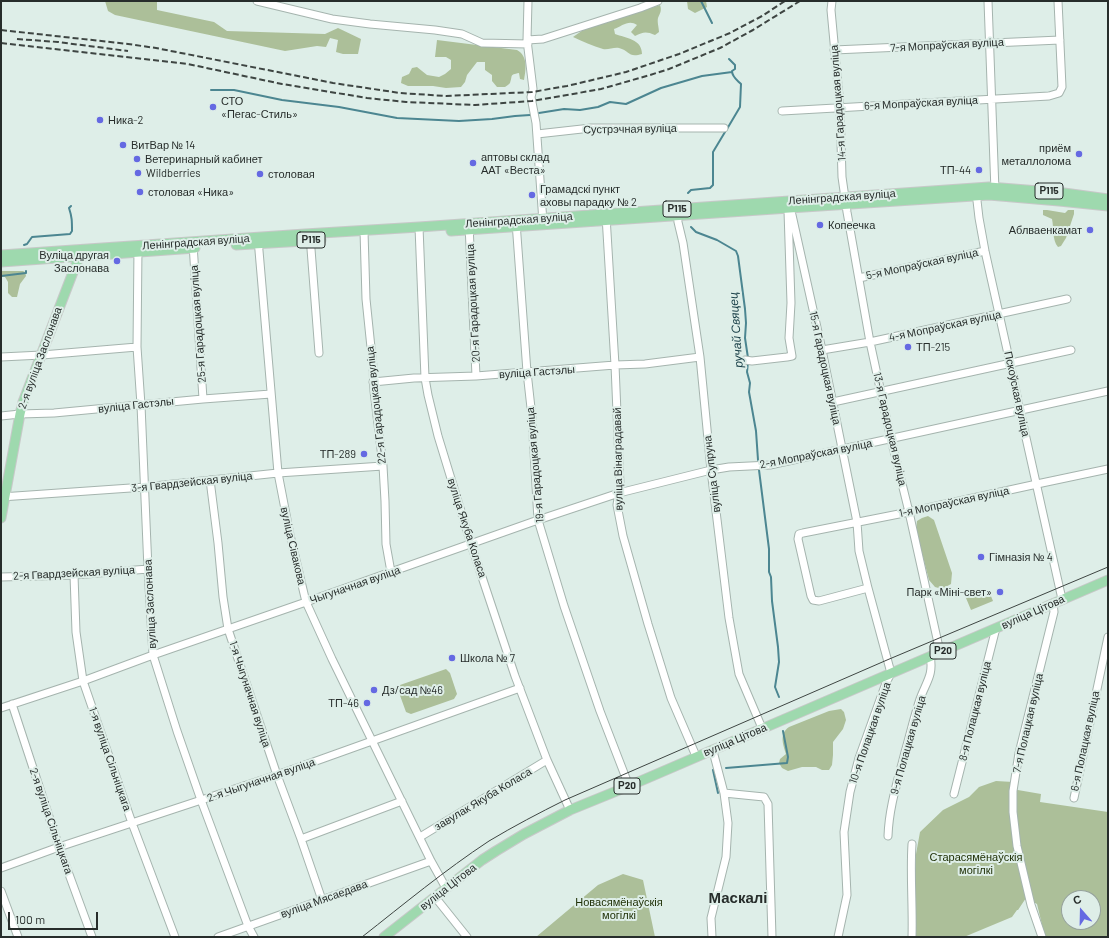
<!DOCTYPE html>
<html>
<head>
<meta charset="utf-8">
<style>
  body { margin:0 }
  #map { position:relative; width:1109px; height:938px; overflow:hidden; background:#deeee8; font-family:Barlow,sans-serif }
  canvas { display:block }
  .frame { position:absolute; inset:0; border:2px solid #272d2b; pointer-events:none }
  .north { position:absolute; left:1061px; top:890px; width:40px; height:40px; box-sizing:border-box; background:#deeee8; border:1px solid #95a19c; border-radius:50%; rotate:340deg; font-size:11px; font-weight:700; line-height:16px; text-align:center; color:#272d2b }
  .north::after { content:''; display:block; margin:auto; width:14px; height:18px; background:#6569e2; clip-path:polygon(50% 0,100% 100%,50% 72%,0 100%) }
  .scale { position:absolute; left:8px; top:912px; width:90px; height:18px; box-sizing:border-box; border:2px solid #272d2b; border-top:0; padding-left:5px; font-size:12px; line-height:14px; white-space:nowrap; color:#272d2b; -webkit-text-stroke:3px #deeee8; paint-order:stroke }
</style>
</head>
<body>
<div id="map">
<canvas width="1109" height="938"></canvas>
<div class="frame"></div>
<div class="north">С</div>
<div class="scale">100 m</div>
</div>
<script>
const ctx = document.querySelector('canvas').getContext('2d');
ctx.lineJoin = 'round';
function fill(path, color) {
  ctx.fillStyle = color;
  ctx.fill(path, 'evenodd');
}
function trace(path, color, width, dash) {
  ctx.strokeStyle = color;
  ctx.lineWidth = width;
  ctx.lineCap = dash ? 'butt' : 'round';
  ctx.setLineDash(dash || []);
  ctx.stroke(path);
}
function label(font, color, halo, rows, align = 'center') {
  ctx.font = font + ' Barlow,sans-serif';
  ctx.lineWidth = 4;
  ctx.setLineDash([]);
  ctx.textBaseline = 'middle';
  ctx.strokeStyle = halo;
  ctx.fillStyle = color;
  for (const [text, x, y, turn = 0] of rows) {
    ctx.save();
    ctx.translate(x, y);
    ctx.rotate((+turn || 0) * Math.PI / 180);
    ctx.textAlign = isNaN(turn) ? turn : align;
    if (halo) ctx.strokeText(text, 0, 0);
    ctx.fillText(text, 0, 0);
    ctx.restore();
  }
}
const green = new Path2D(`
  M105,1H157V10L214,22L227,31L325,34L338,28L361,39L358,54H343L336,52L338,40L330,38L326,47L317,46L285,51L115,15L108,11Z
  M687,1H706L707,7L695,13L688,9Z
  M660,5C662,11 660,13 658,18C657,22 659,28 659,32L655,35C646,31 643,32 635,36L631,32L637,25C629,19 622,26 614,29L615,34C626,38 642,39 642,54C628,58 630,51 619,48C614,47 608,50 603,49C593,46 582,41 573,37L583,30Z
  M437,40L517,50C528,56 526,69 524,80L520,79L519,73C509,75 513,75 510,83C509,84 507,86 505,87H497L492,81V75L485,70V62H477L467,75L465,82L461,87L446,88L433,86H408L401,83L402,77L409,74L412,68L417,67L427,75L439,77L445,74L451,69V60L446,57H435Z
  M1043,210H1047L1065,213L1068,210H1074V214L1066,238L1061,246L1058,247C1052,240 1054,228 1052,219L1043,215Z
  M1,271H23L25,272L26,276L20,284L17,297H12L8,293V282L5,277H1Z
  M928,516L934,520L952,573L951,584L942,589L935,587L929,580L916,530L917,521L922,518Z
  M988,589L993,601L971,610L966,598Z
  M446,669L450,673L457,694L454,699L411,714L406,712L398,690L400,685Z
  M841,709L844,712L846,720L843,729L833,742V755L832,765L829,770H822L816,767H802L788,771L782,768L779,763L780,759L786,754C783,744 779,734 789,727L829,711Z
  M996,781L1013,782L1012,789L1041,794L1040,802L1108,812V937H1045L1037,904L1026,898L1018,910H1017L1012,917L964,937H913L914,888L916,854L920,832L943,810L969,797L979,787ZM1069,898H1093V922H1069Z
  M623,874L643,880L655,937H536L598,885Z`);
const stream = new Path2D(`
  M701,1L712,23
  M211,90H234L282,100L339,107L397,118L459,121L492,119L515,116L530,115
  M539,113L564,109L580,110L598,107L610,102L626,104L661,88L702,76L732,72
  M727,129L740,107L741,84C737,80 732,77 732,71L735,69V65L729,59
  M688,193L691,190L710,188L713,185V152L725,132
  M691,227L696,232L717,240L736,251L738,256L745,309L746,323L745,338L748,358
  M24,245L27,244L32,237L70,234L72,231C72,221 72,217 69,208L71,206
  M1,276L26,273V271
  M748,362L747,372L750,383L749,392L756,431L758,460
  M759,470L769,549V572L771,577L772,601L778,647L779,662L775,687L779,697
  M726,768L787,763L788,757L783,731
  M713,770L718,793`);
const minor = new Path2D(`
  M257,1L332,19L370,24L435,30L462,34L482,43L528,44
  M528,1L527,40L533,89L531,97L536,123L543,222
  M832,1L831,10L840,107L842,177L847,212L870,342L891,439L909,512L940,652
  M988,1L995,191
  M527,40L543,39L640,8L658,1
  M834,50L1060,40
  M782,111L1049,96L1059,93L1062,87L1058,1
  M537,134L591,128H724
  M976,192L979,218L985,251L1010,363L1020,411L1062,599
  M789,208L792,215L822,350L857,522L859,551L868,588L891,673L886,683L859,758L850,792L844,832L847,895L838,937
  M677,211L678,222L683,243L700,357L711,470L729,618L739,674L762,728
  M606,216L615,365L620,485L617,505L623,536L648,624L671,698L696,756
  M516,222L527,372L532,417L538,520L564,606L600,711L629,786
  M469,225L476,376
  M419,227L425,378L428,395L438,436L471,544L515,676L547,760L564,797L570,810
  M364,231L366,299L373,367L374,391L383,466L385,501L386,544L391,572
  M310,236L319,353
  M258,239L278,473L290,535L306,602L332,659L431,861L446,888
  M193,244L203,399
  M138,248L137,347L141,405L148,569L153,655L177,731L201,800L248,926L254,937
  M859,278L985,251
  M822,350L870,342L1067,299
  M1,357L42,355L137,347
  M745,360L752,361L787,357L792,356L789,338L791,303L788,211
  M373,382L414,378L476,376L615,365L645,364L700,357
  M833,402L1071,350
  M1,416L20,414L54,413L203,399L271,394
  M210,480L218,543L223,597L228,629L277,775L301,839L322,900
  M1,497L145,487L278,473L383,466
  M74,575L76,632L83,681L132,823L175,937
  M1,577L74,575L148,569
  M868,588L819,601L813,600L811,596L798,539L799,534L803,533L909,512L1037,484L1108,469
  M12,704L59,847L92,937
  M1,708L83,681L153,655L306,602L538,520L619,493L711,470L729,467L770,465L1108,391
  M724,793L764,797L768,804L772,937
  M954,794L996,628
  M1074,798L1108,637
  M888,836C889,807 898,780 905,752C910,735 914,717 920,699C926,682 934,675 930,656
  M420,837L547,760
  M301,839L402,801
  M1,868L59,847L277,775L520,688
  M1,891L18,937
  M435,897L467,937
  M218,937L431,861
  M712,937L711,918L726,857L728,823L724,793L714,755L712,750
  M912,937C913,906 910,875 912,844
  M1042,937L1031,905L1017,846L1013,812V791L1019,753L1054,612L1053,603`);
const major = new Path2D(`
  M451,231L789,208L989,195L1059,201L1108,206
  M236,245L321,240
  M1,255L305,234L419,227L989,187L1064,193L1108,199
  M1,262L195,248
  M1,518L20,414L23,402L75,267L81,252
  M384,937L482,860L496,851L524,834L570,810L629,786L1108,580`);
const tram = new Path2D(`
  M362,937C404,904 445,870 489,841C514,826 539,813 565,800L887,660L1108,567`);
const rail = new Path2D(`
  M1,30L128,44L156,48L333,83L400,93L446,96L532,92L567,86L626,72L679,54L730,33L762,16L785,1
  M17,39L58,42L128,51
  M1,43L188,64L282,84L367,98L406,102L475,105L532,101L567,95L601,89L650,75L669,69L720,48L753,30L800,1`);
const markers = [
  [213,107,4,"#6569e2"],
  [100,120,4,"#6569e2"],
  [123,145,4,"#6569e2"],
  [1079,154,4,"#6569e2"],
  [137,159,4,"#6569e2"],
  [473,163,4,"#6569e2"],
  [979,170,4,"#6569e2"],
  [138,173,4,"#6569e2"],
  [260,174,4,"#6569e2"],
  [140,192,4,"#6569e2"],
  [532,195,4,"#6569e2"],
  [820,225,4,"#6569e2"],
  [1090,230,4,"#6569e2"],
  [117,261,4,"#6569e2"],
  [908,347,4,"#6569e2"],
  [364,454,4,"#6569e2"],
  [981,557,4,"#6569e2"],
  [1000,592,4,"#6569e2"],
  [452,658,4,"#6569e2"],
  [374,690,4,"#6569e2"],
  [367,703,4,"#6569e2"]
];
const shields = [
  [1049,191,28],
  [677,209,28],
  [311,240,28],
  [943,651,26],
  [627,786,26]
];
const shieldNames = [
  ["Р115",1049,191],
  ["Р115",677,209],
  ["Р115",311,240],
  ["Р20",943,651],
  ["Р20",627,786]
];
const streetNames = [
  ["7-я Мопраўская вуліца",947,45,-3],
  ["14-я Гарадоцкая вуліца",838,103,-94],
  ["6-я Мопраўская вуліца",921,103,-3],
  ["Сустрэчная вуліца",630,129,-1],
  ["Ленінградская вуліца",842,197,-4],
  ["Ленінградская вуліца",519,220,-4],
  ["Ленінградская вуліца",196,242,-4],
  ["5-я Мопраўская вуліца",922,264,-12],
  ["20-я Гарадоцкая вуліца",473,303,-93],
  ["25-я Гарадоцкая вуліца",198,324,-94],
  ["4-я Мопраўская вуліца",945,326,-12],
  ["2-я вуліца Заслонава",40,358,-70],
  ["15-я Гарадоцкая вуліца",825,368,78],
  ["вуліца Гастэлы",537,372,-4],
  ["Пскоўская вуліца",1017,394,78],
  ["вуліца Гастэлы",136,405,-6],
  ["22-я Гарадоцкая вуліца",376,405,-96],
  ["13-я Гарадоцкая вуліца",890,429,77],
  ["2-я Мопраўская вуліца",816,454,-11],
  ["вуліца Вінаградавай",618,459,-91],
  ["19-я Гарадоцкая вуліца",535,465,-95],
  ["вуліца Супруна",712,474,-97],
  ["3-я Гвардзейская вуліца",192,482,-6],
  ["1-я Мопраўская вуліца",954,502,-12],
  ["вуліца Якуба Коласа",467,528,72],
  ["вуліца Сівакова",293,546,77],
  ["2-я Гвардзейская вуліца",74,573,-3],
  ["Чыгуначная вуліца",355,585,-19],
  ["вуліца Заслонава",150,604,-93],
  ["вуліца Цітова",1033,612,-24],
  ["1-я Чыгуначная вуліца",250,694,72],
  ["8-я Полацкая вуліца",975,711,-76],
  ["7-я Полацкая вуліца",1028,723,-77],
  ["10-я Полацкая вуліца",870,733,-71],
  ["вуліца Цітова",735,740,-23],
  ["6-я Полацкая вуліца",1085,741,-78],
  ["9-я Полацкая вуліца",908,745,-74],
  ["1-я вуліца Сільніцкага",110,759,71],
  ["2-я Чыгуначная вуліца",261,780,-19],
  ["завулак Якуба Коласа",483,799,-31],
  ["2-я вуліца Сільніцкага",51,821,71],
  ["вуліца Цітова",448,887,-38],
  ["вуліца Мясаедава",324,899,-20]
];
const poiNames = [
  ["СТО",221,101],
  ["«Пегас-Стиль»",221,114],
  ["Ника-2",108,120],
  ["ВитВар № 14",131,145],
  ["приём",1071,148,"right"],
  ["металлолома",1071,161,"right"],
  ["аптовы склад",481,157],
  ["ААТ «Веста»",481,170],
  ["Ветеринарный кабинет",145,159],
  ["ТП-44",971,170,"right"],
  ["Wildberries",146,173],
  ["столовая",268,174],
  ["Грамадскі пункт",540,189],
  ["аховы парадку № 2",540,202],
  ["столовая «Ника»",148,192],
  ["Копеечка",828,225],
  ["Аблваенкамат",1082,230,"right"],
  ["Вуліца другая",109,255,"right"],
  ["Заслонава",109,268,"right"],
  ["ТП-215",916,347],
  ["ТП-289",356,454,"right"],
  ["Гімназія № 4",989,557],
  ["Парк «Міні-свет»",992,592,"right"],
  ["Школа № 7",460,658],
  ["Дз/сад №46",382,690],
  ["ТП-46",359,703,"right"]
];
const parkNames = [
  ["Старасямёнаўскія",976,857],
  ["могілкі",976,870],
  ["Новасямёнаўскія",619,902],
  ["могілкі",619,915]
];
const waterNames = [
  ["ручай Свяцец",736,330,-94]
];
const districtNames = [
  ["Маскалі",738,898]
];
fill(green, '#acbf99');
trace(stream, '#4c8691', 2);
trace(minor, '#a5b4ae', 9);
trace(major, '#c7c8c8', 11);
trace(minor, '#fff', 7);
trace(major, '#9ed9ae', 9);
trace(tram, '#3e4542', 1);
trace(rail, '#3e4542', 2, [6, 3]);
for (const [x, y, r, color] of markers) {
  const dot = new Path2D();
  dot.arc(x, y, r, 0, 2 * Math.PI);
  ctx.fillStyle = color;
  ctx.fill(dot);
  trace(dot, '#deeee8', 1.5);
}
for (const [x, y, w] of shields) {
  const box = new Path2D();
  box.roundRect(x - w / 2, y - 8, w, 16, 3);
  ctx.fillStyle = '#deeee8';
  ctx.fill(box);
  trace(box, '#272d2b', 1);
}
label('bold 10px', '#272d2b', null, shieldNames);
label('11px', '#272d2b', '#deeee8', streetNames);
label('11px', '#272d2b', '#deeee8', poiNames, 'left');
label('11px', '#203107', '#deeee8', parkNames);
label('italic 12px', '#1b4149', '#deeee8', waterNames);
label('bold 15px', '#272d2b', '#deeee8', districtNames);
</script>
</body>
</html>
